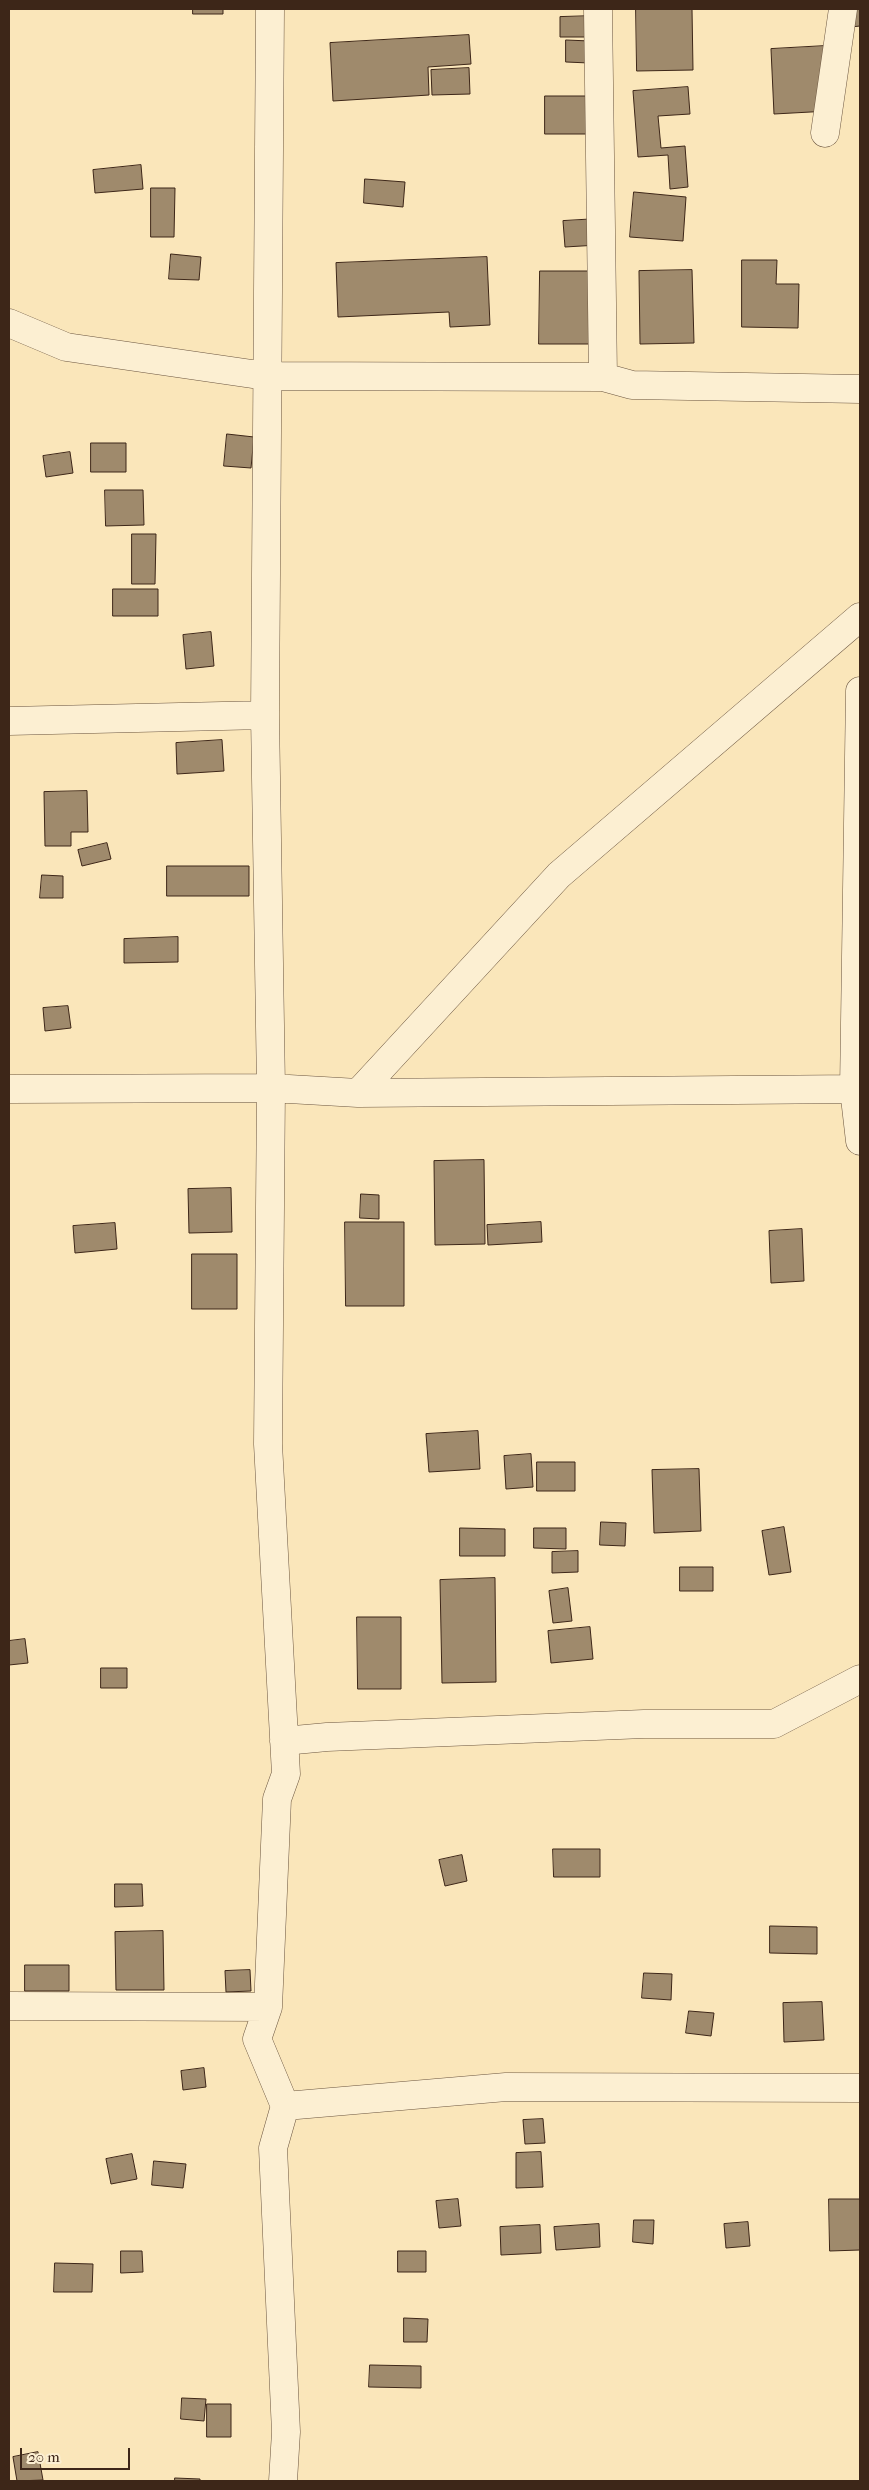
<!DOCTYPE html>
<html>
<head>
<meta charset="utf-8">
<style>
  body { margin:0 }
  #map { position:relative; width:869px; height:2490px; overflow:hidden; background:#fae6ba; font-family:"IM FELL French Canon",serif }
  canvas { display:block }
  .frame { position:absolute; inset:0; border:10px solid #3d2618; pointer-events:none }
  .scale { position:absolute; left:20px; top:2448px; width:110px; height:22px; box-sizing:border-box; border:2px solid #3d2618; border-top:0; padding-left:6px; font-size:15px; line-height:18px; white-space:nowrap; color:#3d2618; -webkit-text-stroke:4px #fcefd2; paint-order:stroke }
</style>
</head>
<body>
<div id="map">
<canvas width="869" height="2490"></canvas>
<div class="frame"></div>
<div class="scale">20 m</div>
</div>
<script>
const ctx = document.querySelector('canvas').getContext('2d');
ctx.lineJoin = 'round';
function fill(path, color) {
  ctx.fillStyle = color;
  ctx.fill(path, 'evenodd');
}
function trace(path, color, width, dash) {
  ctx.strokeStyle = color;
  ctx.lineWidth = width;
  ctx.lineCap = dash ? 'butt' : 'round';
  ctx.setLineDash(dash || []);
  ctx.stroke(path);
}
const building = new Path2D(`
  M193,9H223V14H193Z
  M636,9H692L693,70L637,71Z
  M850,9H860V26L851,27Z
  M593,16V37H560V17Z
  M469,35L471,64L428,67L429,95L333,101L330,43Z
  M566,40L590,41L589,63L566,62Z
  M825,46L829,111L774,114L771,49Z
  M469,68L470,94L432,95L431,70Z
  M688,87L690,114L658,116L661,148L685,146L688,187L670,189L668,155L638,157L633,91Z
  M545,96H594V134H545Z
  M141,165L143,189L95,193L93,170Z
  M365,179L405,182L403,207L364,203Z
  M151,188H175L174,237H151Z
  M634,192L686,197L683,241L630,237Z
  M597,219L598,245L565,247L563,221Z
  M171,254L201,257L199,280L169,279Z
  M487,257L490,325L450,327L449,312L338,317L336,263Z
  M742,260H777L776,284H799L798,328L742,327Z
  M692,270L694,343L640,344L639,271Z
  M540,271H597L596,344H539Z
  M227,434L254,437L251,468L224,466Z
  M91,443H126V472H91Z
  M70,452L73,473L46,477L43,456Z
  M105,490H143L144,525L106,526Z
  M132,534H156L155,584H132Z
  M113,589H158V616H113Z
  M211,632L214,666L186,669L183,635Z
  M222,740L224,771L177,774L176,743Z
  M87,791L88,832H71V846H45L44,792Z
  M107,843L111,859L82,866L78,850Z
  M167,866H249V896H167Z
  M42,875L63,876V898H40Z
  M178,937V962L124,963V939Z
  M68,1006L71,1028L45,1031L43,1008Z
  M484,1160L485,1244L435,1245L434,1161Z
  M231,1188L232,1232L189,1233L188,1189Z
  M361,1194L379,1195V1219L360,1218Z
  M345,1222H404V1306H346Z
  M541,1222L542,1242L488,1245L487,1225Z
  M115,1223L117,1249L75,1253L73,1226Z
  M802,1229L804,1281L771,1283L769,1231Z
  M192,1254H237V1309H192Z
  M478,1431L480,1469L429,1472L426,1434Z
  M531,1454L533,1487L506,1489L504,1456Z
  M537,1462H575V1491H537Z
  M699,1469L701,1531L654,1533L652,1470Z
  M601,1522L626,1523L625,1546L600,1545Z
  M784,1527L791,1572L769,1575L762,1531Z
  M460,1528L505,1529V1556H460Z
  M534,1528H566V1549L534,1548Z
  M578,1551V1572L552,1573V1552Z
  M680,1567H713V1591H680Z
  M495,1578L496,1682L442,1683L440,1580Z
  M568,1588L572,1621L553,1623L549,1591Z
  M357,1617H401V1689H358Z
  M590,1627L593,1659L551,1663L548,1631Z
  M25,1639L28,1663L9,1665V1641Z
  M101,1668H127V1688H101Z
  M553,1849H600V1877H554Z
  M462,1855L467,1881L445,1886L439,1860Z
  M115,1884H142L143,1906L115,1907Z
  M770,1926L817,1927V1954L770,1953Z
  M163,1931L164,1990H116L115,1932Z
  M25,1965H69V1991H25Z
  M250,1970L251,1991L226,1992L225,1971Z
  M644,1973L672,1974L671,2000L642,1998Z
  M822,2002L824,2040L784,2042L783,2003Z
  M689,2011L714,2013L711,2036L686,2033Z
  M204,2068L206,2087L183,2090L181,2071Z
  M543,2119L545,2143L525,2144L523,2120Z
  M541,2152L543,2187L516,2188V2153Z
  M132,2154L137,2179L111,2184L106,2159Z
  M154,2161L186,2164L183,2188L152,2185Z
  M458,2199L461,2226L439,2228L436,2201Z
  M829,2199H860V2250L830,2251Z
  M634,2220H654L653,2244L633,2242Z
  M748,2222L750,2246L726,2248L724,2224Z
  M599,2224L600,2247L556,2250L554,2227Z
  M540,2225L541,2253L501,2255L500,2227Z
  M121,2251H142L143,2272L121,2273Z
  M398,2251H426V2272H398Z
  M55,2263L93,2264L92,2292H54Z
  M404,2318L428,2319L427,2342H404Z
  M370,2365L421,2366V2388L369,2387Z
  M182,2398L206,2399L204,2421L181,2419Z
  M207,2404H231V2437H207Z
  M38,2452L43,2480L17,2481L13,2457Z
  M175,2478L200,2479V2481H175Z`);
const minor = new Path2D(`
  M270,9L265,715L271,1088L268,1444L286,1774L277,1799L268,2007L257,2039L285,2106L273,2148L286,2432L283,2481
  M598,9L603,377
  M825,133L843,9
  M9,323L66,347L266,376L603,377L632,385L860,389
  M860,691L854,1089L860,1141
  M9,721L265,715
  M9,1089L271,1088L358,1093L860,1089
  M358,1093L559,875L860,617
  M284,1741L327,1737L644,1724H774L860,1679
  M9,2006L268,2007
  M285,2106L506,2087L860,2088`);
fill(building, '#9f8a6c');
trace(building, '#3d2618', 1);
trace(minor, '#6c5640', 29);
trace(minor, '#fcefd2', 28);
</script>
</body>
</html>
